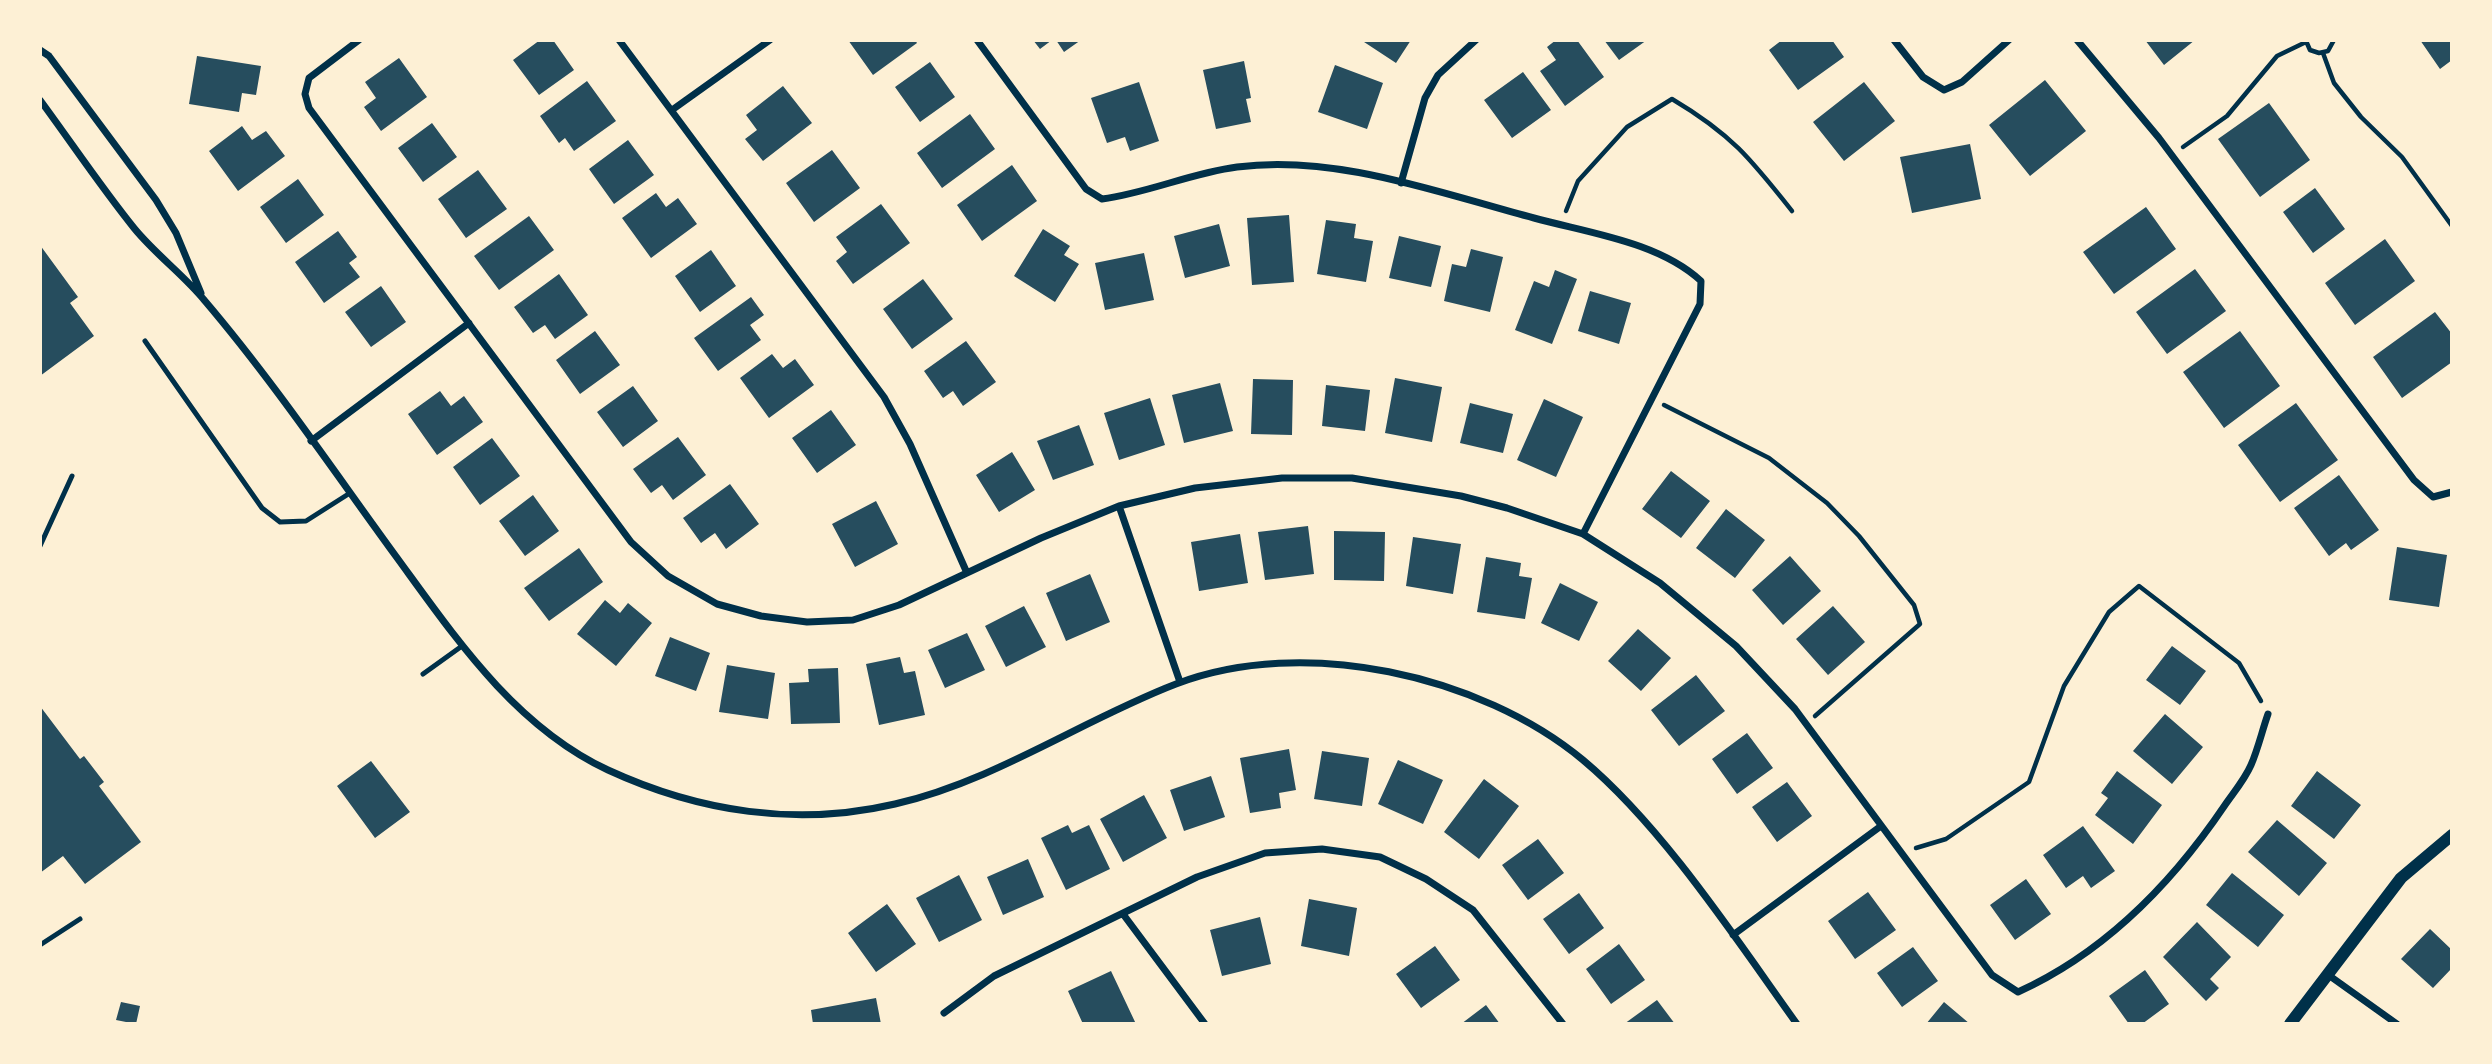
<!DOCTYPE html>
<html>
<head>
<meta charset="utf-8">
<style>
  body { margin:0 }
  #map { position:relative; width:2492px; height:1064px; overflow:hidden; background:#fdf0d5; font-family:Arial,sans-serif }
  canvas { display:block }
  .frame { position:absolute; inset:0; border:42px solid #fdf0d5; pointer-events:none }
</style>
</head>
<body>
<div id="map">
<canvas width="2492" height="1064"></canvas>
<div class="frame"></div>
</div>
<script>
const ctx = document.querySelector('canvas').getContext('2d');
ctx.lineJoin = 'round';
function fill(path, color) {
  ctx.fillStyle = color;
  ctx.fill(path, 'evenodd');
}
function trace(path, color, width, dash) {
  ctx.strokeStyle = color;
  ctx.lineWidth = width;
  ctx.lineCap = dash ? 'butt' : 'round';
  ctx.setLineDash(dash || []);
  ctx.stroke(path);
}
const building = new Path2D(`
  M540,40H553L574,70L539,95L513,60Z
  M848,40H915L917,43L873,75Z
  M1033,40H1052L1040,49Z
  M1056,40H1081L1064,52Z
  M1361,40H1411L1396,63Z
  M1556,40H1577L1604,77L1565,106L1540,71L1556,60L1547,47Z
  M1604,40H1647L1619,60Z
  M1782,40H1832L1844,57L1798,90L1769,50Z
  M2145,40H2195L2164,65Z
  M2420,40H2452V60L2440,69Z
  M197,56L261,66L256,95L242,93L239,112L189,104Z
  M399,58L427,97L381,131L364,107L376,98L365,82Z
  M1244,61L1251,98L1246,99L1251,122L1216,129L1203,70Z
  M930,62L955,97L920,122L895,87Z
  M1335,65L1383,83L1367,129L1318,112Z
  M1523,72L1551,110L1512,138L1484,100Z
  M2045,80L2086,131L2030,176L1989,125Z
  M587,81L616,121L574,151L565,138L559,143L540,116Z
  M1139,82L1159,141L1130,151L1125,137L1107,143L1091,98Z
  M1864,82L1895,121L1844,161L1813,122Z
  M783,86L812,123L763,161L745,139L757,130L746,115Z
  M2269,103L2310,160L2260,197L2218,139Z
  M970,114L995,149L942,188L917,153Z
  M432,123L457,157L423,182L398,148Z
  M242,126L252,140L266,131L285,156L238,191L209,151Z
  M628,140L654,175L614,204L589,169Z
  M1970,144L1981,199L1912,213L1900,157Z
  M832,150L860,188L814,222L786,183Z
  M1012,165L1037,201L982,241L957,205Z
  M478,170L507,209L466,238L438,199Z
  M298,179L324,215L286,243L260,207Z
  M2315,188L2345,229L2313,253L2283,212Z
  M656,193L666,207L678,198L697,224L651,258L622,218Z
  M881,204L910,243L853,284L836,261L847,252L836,237Z
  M2146,207L2176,249L2114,294L2083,252Z
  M1289,215L1294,282L1252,285L1247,218Z
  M529,216L554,250L499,290L474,256Z
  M1326,220L1356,224L1354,238L1373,241L1366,282L1317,274Z
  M1219,224L1230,266L1185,278L1174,236Z
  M1043,229L1070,246L1064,255L1079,264L1055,302L1014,276Z
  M338,231L357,257L349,263L360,277L324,303L295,262Z
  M1399,236L1441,246L1431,287L1389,278Z
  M2385,239L2415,281L2355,325L2325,283Z
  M40,245L78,297L70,303L94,336L40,376Z
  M1471,249L1503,257L1490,312L1444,301L1452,264L1466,267Z
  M711,250L736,286L700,312L675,276Z
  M1144,253L1154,300L1105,310L1095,263Z
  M2195,269L2226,311L2167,354L2136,312Z
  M1555,270L1577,279L1552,344L1515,330L1534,281L1549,287Z
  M559,274L588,315L555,339L545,325L533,333L514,307Z
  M923,279L953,319L912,349L883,309Z
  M381,286L406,322L371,347L345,312Z
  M1590,291L1631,303L1619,344L1578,331Z
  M751,297L764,315L750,325L761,340L718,371L694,338Z
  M2435,312L2452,334V362L2402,398L2373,357Z
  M595,331L620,365L580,394L556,360Z
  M2240,331L2280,386L2224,428L2183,372Z
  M966,341L996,382L963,406L953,391L943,398L924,371Z
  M772,354L783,368L795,359L814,385L769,418L740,378Z
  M1395,378L1442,387L1432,442L1385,433Z
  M1253,379L1293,380L1292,435L1251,434Z
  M1220,383L1233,431L1184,443L1172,395Z
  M1326,385L1370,390L1365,431L1322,426Z
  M633,386L658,421L623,447L597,412Z
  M440,391L451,406L464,396L483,422L437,455L408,414Z
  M1150,398L1165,445L1119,460L1104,413Z
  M1544,399L1583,417L1556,477L1517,460Z
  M1470,403L1513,414L1503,453L1460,443Z
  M2296,403L2338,460L2280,502L2238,445Z
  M831,410L856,445L817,473L792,438Z
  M1079,425L1094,465L1053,480L1037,441Z
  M678,437L706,475L673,500L662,485L651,493L633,469Z
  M492,438L520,476L480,505L453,467Z
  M1012,452L1035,490L999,512L976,475Z
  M1671,471L1710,501L1681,538L1642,509Z
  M2339,475L2379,530L2351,550L2346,543L2329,556L2294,508Z
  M730,484L759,524L726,549L715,533L701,543L683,518Z
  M533,495L559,531L525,556L499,521Z
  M876,501L898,544L855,567L832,524Z
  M1726,509L1765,540L1735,578L1696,548Z
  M1308,526L1314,574L1265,580L1258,532Z
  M1334,531L1385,532L1384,581L1334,580Z
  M1240,534L1248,583L1199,591L1191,542Z
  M1413,537L1461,544L1453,594L1406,586Z
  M2397,547L2447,555L2439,607L2389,600Z
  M579,548L603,582L549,621L524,588Z
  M1790,556L1821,591L1783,625L1752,590Z
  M1486,557L1521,563L1519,576L1532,578L1525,619L1477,612Z
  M1090,574L1110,622L1066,641L1046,593Z
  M1560,583L1598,602L1579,641L1541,623Z
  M605,600L620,613L628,603L652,623L616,666L577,634Z
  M1024,606L1046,647L1006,667L985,626Z
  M1833,606L1865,642L1828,675L1796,639Z
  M1638,629L1671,658L1641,691L1608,661Z
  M967,633L985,670L945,688L928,650Z
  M670,637L710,653L696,691L655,676Z
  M2172,646L2206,671L2180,705L2146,680Z
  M900,657L904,673L915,671L925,715L879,725L866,664Z
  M727,665L775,673L768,719L719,712Z
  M838,668L840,723L791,724L789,683L809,682L808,669Z
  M1696,675L1725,711L1679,746L1651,710Z
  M40,706L80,759L84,756L104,782L99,786L141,842L85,884L63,856L40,873Z
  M2165,714L2203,747L2172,784L2133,751Z
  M1747,733L1773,768L1737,794L1712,759Z
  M1289,749L1296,790L1279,793L1281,808L1250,813L1240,758Z
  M1322,751L1369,758L1362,806L1314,799Z
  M1398,760L1443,780L1423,824L1378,804Z
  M371,761L410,812L375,838L337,786Z
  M2117,771L2162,805L2133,844L2095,815L2108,798L2101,793Z
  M2317,771L2361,805L2334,839L2291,806Z
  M1211,776L1225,817L1184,831L1170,790Z
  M1484,779L1519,806L1479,859L1444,832Z
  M1787,782L1812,816L1777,842L1752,807Z
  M1144,795L1167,838L1123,862L1100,819Z
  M2277,820L2327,863L2299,896L2248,852Z
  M1068,825L1072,833L1089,825L1110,869L1066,890L1041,838Z
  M2083,826L2115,871L2091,888L2083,876L2066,888L2043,855Z
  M1538,839L1564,873L1528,900L1502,865Z
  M1028,859L1044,897L1003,915L987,877Z
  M2232,873L2284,915L2258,947L2206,905Z
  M959,875L982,920L939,942L916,898Z
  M2026,879L2051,914L2015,940L1990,905Z
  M1868,892L1896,930L1855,959L1828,921Z
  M1579,893L1604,928L1569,954L1543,919Z
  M1309,899L1357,908L1349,956L1301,946Z
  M887,904L916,944L876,972L848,933Z
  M1260,917L1271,964L1222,976L1210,930Z
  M2197,922L2231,957L2210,979L2219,988L2206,1001L2163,957Z
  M2430,929L2452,950V968L2433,988L2401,959Z
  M1619,944L1645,980L1611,1004L1586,969Z
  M1435,946L1460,980L1421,1008L1396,974Z
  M1913,947L1938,981L1902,1007L1877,973Z
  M2145,970L2169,1004L2142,1024H2129L2109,996Z
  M1111,971L1136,1024H1083L1068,991Z
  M876,998L881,1024H813L811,1010Z
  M1657,1000L1675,1024H1624Z
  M121,1002L140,1006L136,1024L116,1020Z
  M1944,1002L1970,1024H1926Z
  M1486,1005L1500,1024H1461Z`);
const path = new Path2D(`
  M2306,41L2310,50L2319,53L2328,51L2334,40
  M2323,53L2334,83L2361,117L2402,157L2452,226
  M2183,147L2227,116L2277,56L2306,42
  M1566,211L1578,181L1627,127L1672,99C1731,134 1750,158 1792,211
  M1664,405L1769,458L1827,503L1859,536L1914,605L1920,624L1815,716
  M1916,848L1946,839L2029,782L2064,686L2109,612L2139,586L2239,663L2261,701`);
const service = new Path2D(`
  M145,341L262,508L280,522L306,521L350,493
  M40,546L72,476
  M423,674L462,646
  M40,945L80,919`);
const minor = new Path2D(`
  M359,40L309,78L305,94L309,108L631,542L668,576L717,604L761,616L807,622L853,620L899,605L1041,538L1119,506L1195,488L1282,478H1352L1461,496L1507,508L1583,534L1660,583L1736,646L1795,709L1992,975L2018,992C2104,953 2173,882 2225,805C2234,792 2245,779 2251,765C2258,749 2262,731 2268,714
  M619,40L884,397L910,444L967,573
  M977,40L1086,189L1102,199C1148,193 1191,173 1237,167C1336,154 1439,193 1534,218C1589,233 1659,242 1701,281L1700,304L1583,534
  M1894,40L1923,77L1944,90L1962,82L2009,40
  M2077,40L2159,138L2414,480L2433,497L2452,492
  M40,50L49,56L156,200L176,233L201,293
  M40,100C71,142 101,187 134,228C156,255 184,275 205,301C273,381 333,470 395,555C455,637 514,726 608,770C699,812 797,827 895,804C995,781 1082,720 1176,684C1303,635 1481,675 1583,760C1663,827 1736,939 1797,1024
  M672,110L770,40
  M1401,183L1425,98L1438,75L1476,40
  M311,441L469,323
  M1119,506L1180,682
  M1123,914L1205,1024
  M1733,935L1881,826
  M2327,974L2397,1024
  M944,1013L994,976L1197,877L1265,853L1322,849L1380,857L1426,879L1473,910L1563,1024`);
const tertiary = new Path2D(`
  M2290,1024L2401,878L2452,835`);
fill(building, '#264d5e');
trace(path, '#003049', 4.5);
trace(service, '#003049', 5);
trace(minor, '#003049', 7);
trace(tertiary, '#003049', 12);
</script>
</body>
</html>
